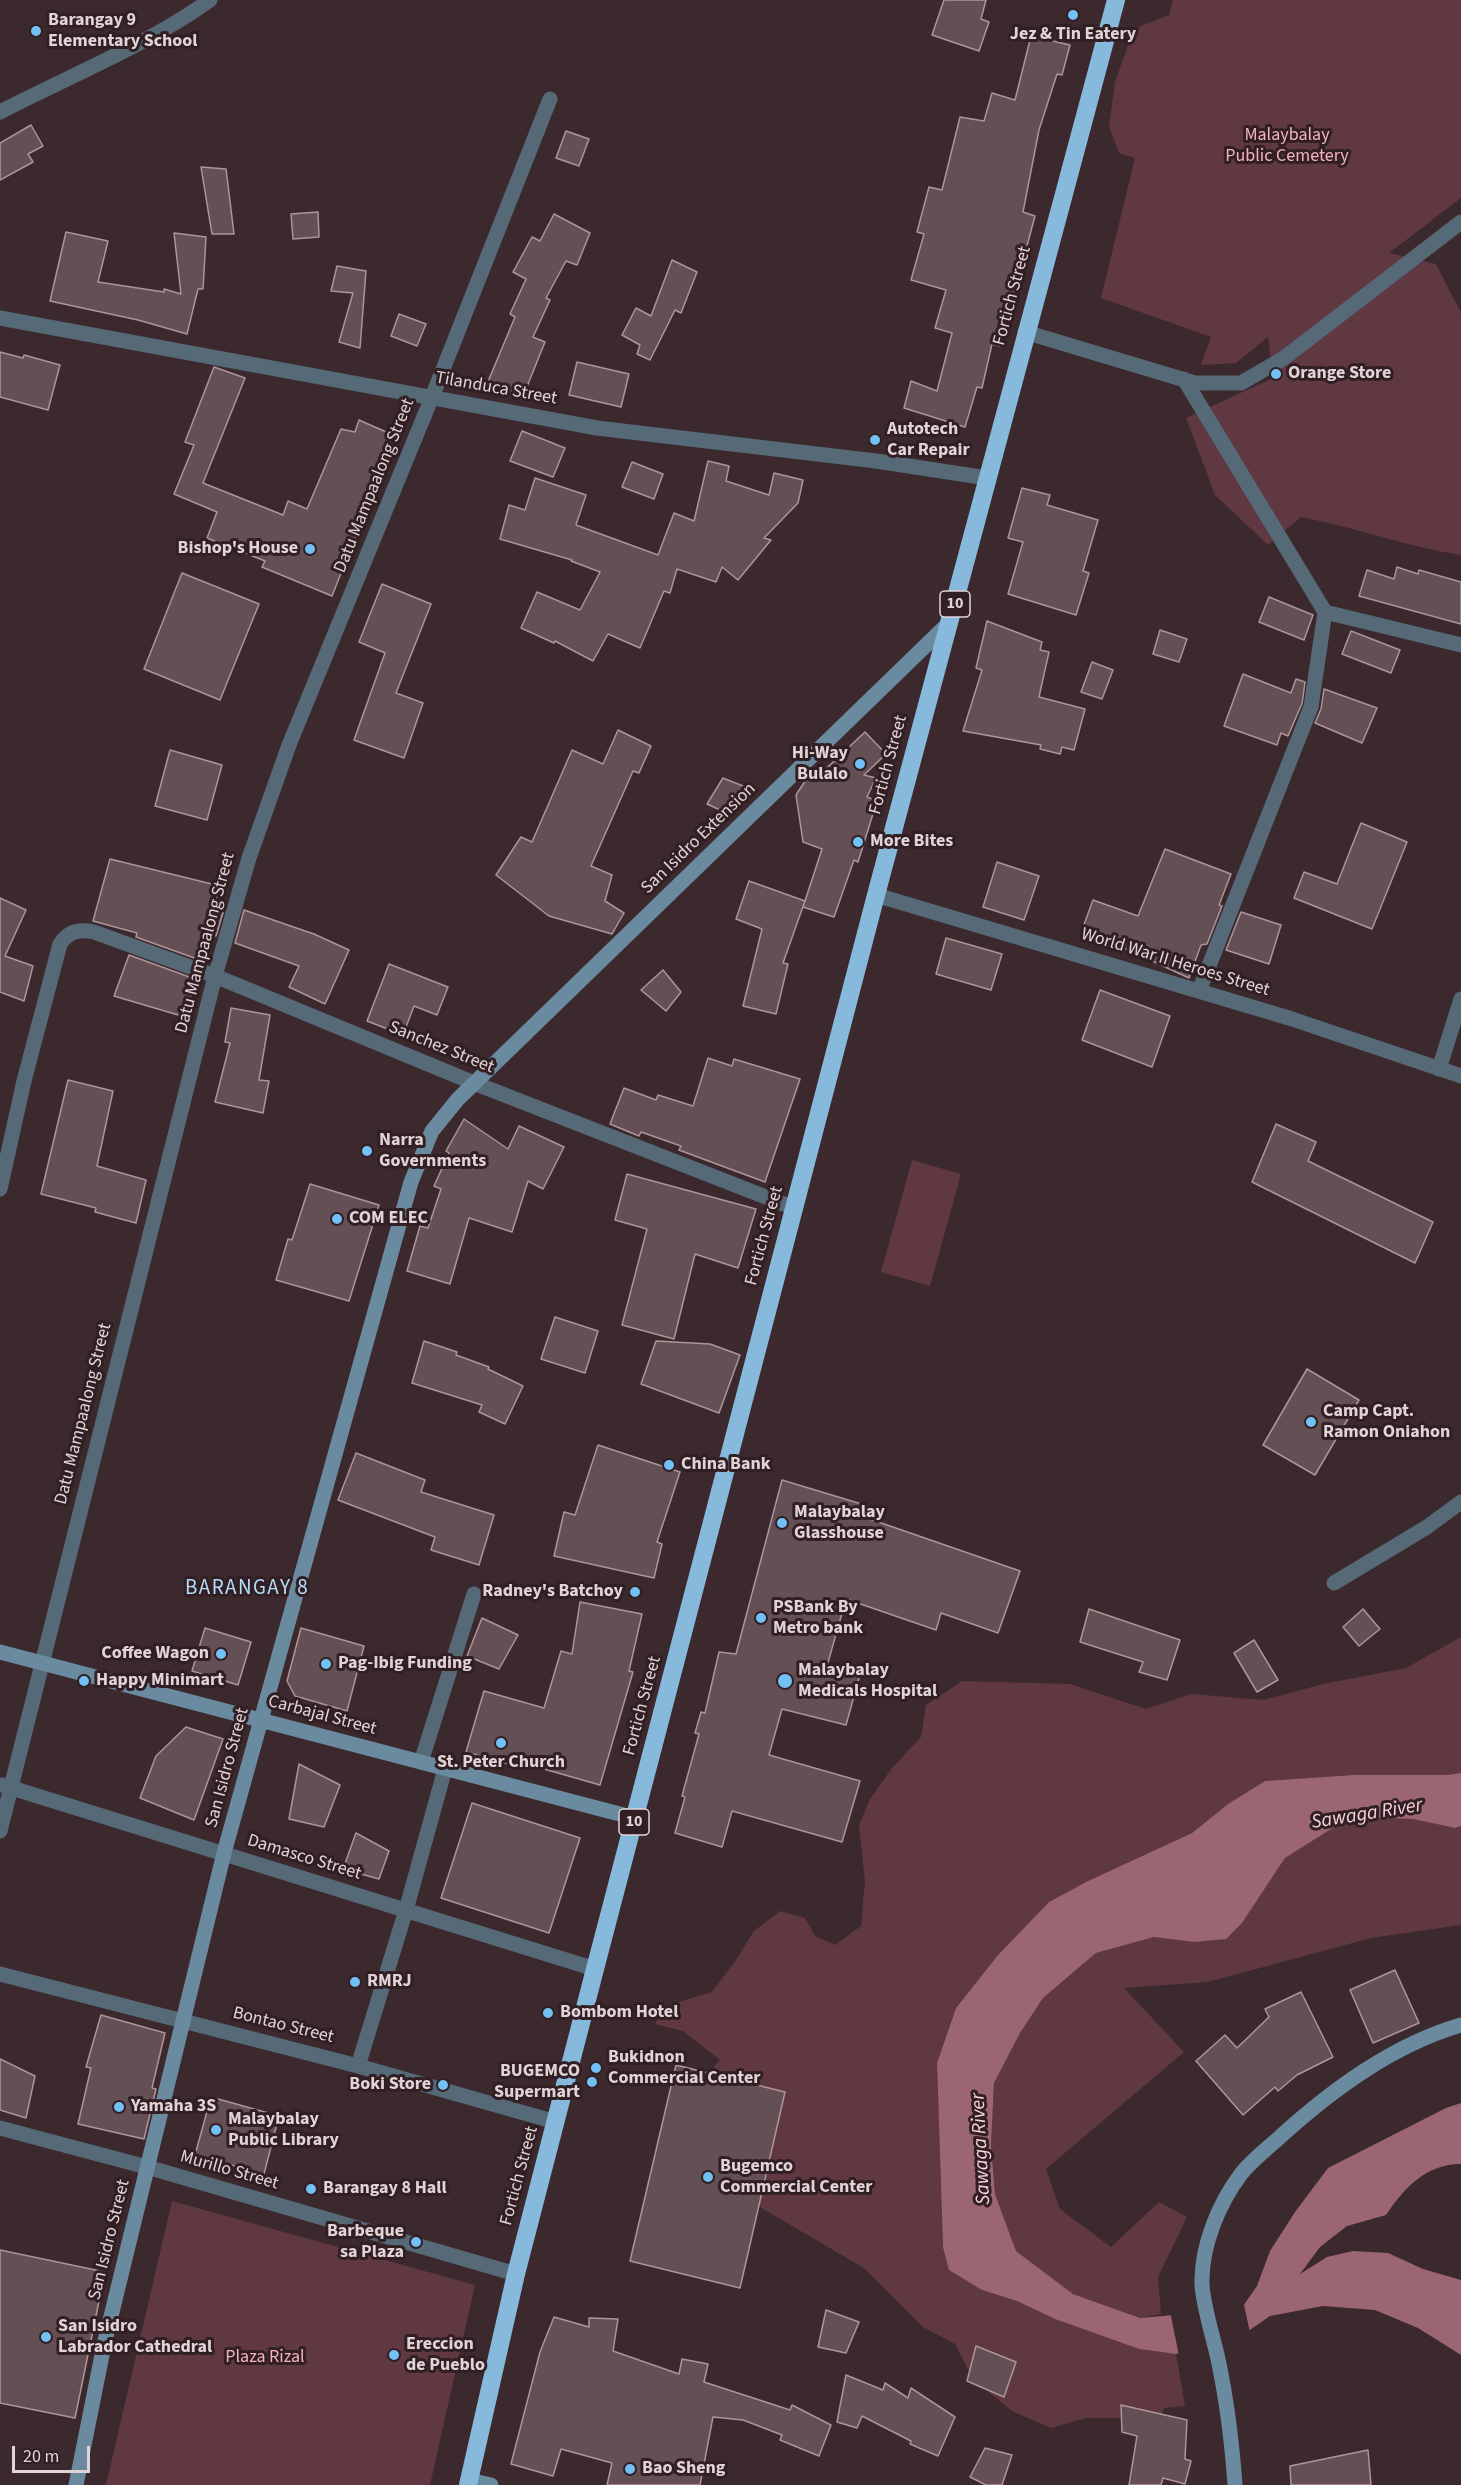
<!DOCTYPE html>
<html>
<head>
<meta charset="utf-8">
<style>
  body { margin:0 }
  #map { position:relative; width:1461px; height:2485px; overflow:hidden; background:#3c292d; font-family:"Source Sans 3",sans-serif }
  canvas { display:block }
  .scale { position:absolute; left:12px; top:2446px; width:78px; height:27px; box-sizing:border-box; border:3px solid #e1d4d7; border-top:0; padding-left:8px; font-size:18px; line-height:21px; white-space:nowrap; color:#e1d4d7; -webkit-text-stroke:4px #311f24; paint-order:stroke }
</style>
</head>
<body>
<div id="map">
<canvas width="1461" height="2485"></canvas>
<div class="scale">20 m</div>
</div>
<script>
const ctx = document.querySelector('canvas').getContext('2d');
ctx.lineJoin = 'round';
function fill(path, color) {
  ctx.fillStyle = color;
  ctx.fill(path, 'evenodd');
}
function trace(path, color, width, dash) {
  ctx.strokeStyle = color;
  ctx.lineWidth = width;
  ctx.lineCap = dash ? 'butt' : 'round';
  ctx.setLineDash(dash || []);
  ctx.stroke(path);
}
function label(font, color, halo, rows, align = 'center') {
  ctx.font = font + ' "Source Sans 3",sans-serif';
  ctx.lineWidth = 6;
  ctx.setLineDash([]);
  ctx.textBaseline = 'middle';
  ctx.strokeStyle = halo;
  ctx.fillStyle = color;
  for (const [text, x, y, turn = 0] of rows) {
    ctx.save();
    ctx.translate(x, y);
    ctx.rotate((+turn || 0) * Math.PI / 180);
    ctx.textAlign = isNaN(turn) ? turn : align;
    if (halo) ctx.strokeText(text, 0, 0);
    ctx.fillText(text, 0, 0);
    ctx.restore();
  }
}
const green = new Path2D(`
  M1173,0H1461V198L1389,253L1436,264L1461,313V555C1406,547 1355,527 1301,517L1268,545L1215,495L1186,418L1273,378L1268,337L1236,363L1201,365L1211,337L1101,298L1135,158L1119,153L1109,127L1115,82L1134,29L1169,15Z
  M912,1160L961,1174L930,1286L881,1272Z
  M1461,1637V1773L1448,1775H1353L1265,1781L1228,1804L1192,1833L1088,1881L1049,1902L998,1955L956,2008L937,2063L943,2247L982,2290L1017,2301L1055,2319L1139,2349L1176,2354L1185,2406L1164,2408L1158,2426L1123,2418H1086L1051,2428L1012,2411L973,2379L955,2344L923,2327L864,2268L763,2209L741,2189L702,2080L720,2060L683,2031L655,2024L665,2006L712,1992L736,1960L754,1931L780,1911L805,1918L815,1936L835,1945L861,1926L865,1881L859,1825L870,1799L892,1768L921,1737L926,1705L962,1681L1070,1684L1146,1709L1191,1694L1264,1700L1323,1684L1406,1668Z
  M1376,1818L1413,1819L1455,1828L1461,1826V1925L1371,1938L1208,1982L1124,1988L1184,2052L1046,2169L1060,2209L1111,2247L1159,2202L1187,2217L1158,2277L1161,2314L1140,2318L1073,2294L1016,2251L995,2194L991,2145L994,2083L1020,2033L1043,1998L1096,1953L1154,1937L1194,1942L1242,1923L1285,1858L1336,1826Z
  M172,2201L475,2285L430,2485H106Z`);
const water = new Path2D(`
  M1461,1773V1826L1455,1828L1413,1819L1376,1818L1336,1826L1285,1858L1242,1923L1226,1939L1194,1942L1154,1937L1096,1953L1043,1998L1020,2033L994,2083L991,2145L995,2194L1016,2251L1073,2294L1140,2318L1241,2309L1257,2286L1270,2251L1295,2212L1328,2168L1446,2108L1461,2103V2164C1426,2164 1404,2188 1386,2215L1347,2226L1320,2247L1300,2274L1327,2257L1353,2251L1388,2253L1423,2269L1461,2280V2355L1418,2328L1375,2310L1323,2306L1270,2316L1241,2336L1176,2354L1139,2349L1055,2319L1017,2301L982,2290L949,2270L943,2247L937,2063L956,2008L998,1955L1049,1902L1088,1881L1192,1833L1228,1804L1265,1781L1353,1775H1447Z`);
const pier = new Path2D(`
  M1243,2300L1250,2333L1241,2339L1179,2356L1170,2311L1239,2306Z`);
const building = new Path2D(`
  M944,0H986L981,19L989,22L979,51L932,35Z
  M1031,36L1070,45L1062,75L1057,74L1039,130L1023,212L1035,216L1000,346L992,344L982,388L977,387L965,427L904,408L911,381L937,391L952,333L935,328L946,290L911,280L924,234L917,232L929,187L942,190L960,117L984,121L992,93L1015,100Z
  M31,125L43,146L28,154L33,162L0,180V143Z
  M566,131L589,139L579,166L556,158Z
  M201,167L226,169L234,234H212Z
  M318,212L319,237L293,239L291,214Z
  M554,214L590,233L577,265L566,261L546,298L550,300L533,337L545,342L522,399L487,384L515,317L510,314L526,279L513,272L532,237L540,241Z
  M66,232L108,241L98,282L164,292V289L181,294L174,233L206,237L203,289H198L187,334L138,320L50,301Z
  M672,260L697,272L681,313L675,310L650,360L637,354L640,345L622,335L636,308L651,316Z
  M337,266L366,271L360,348L339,342L353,293L331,291Z
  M399,314L426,324L417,346L391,336Z
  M0,352L23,358L24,355L60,365L48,410L0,397Z
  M577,362L629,374L621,407L569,395Z
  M214,367L245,378L203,483L283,515L288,501L307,509L341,429L355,432L359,420L393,435L354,528L358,530L332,596L262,567L265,561L207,538L217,512L174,494L194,445L185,442Z
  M522,431L565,448L553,477L510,461Z
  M708,461L729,466L726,481L769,495L774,473L803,480L798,503L764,538L771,540L738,580L722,567L716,582L677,569L670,593L664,591L640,648L608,634L593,661L555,641L554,643L521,628L537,592L580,610L600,572L571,561L572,560L500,539L509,505L525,510L535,478L586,495L576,525L658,555L674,513L694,521Z
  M632,462L663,474L654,499L622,487Z
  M1022,488L1050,495L1047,505L1098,520L1083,571L1089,573L1076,615L1008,594L1023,542L1008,538Z
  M1397,567L1418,574L1419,570L1461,582V624L1359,596L1367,570L1394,579Z
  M182,573L259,604L220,700L144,669Z
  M382,584L431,604L396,693L423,703L404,758L354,740L385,653L359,642Z
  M1269,597L1313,615L1304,640L1259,622Z
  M987,621L1042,642L1040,650L1049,652L1039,697L1085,709L1074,750L1062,747L1060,754L1040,749L1041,745L963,731L982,670L976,668Z
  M1160,630L1187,639L1179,662L1153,654Z
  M1351,631L1400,650L1391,673L1342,654Z
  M1092,662L1113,670L1102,699L1081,692Z
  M1243,674L1291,693L1296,679L1305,682L1302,704L1297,715L1288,736L1281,733L1277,745L1224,726Z
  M1324,689L1377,708L1362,743L1315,723L1321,709Z
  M618,730L651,746L639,773L633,771L591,866L612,875L605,901L624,913L612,934L549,916L496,875L521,837L532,842L572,750L603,764Z
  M865,732L886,754L864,775L876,778L867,797L877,801L858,862L854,860L834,917L803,907L822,849L803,842L796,795L809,775L816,778Z
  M170,750L222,765L207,820L155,806Z
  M723,778L753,790L729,814L707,804Z
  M1361,823L1407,842L1372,929L1294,898L1304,872L1337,884Z
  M1165,849L1231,874L1219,905L1222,906L1207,944L1201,945L1189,978L1124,948L1125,946L1082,930L1093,900L1138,916Z
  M110,859L220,886L216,900L226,903L216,936L207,933L200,960L136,937L137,933L93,921Z
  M997,862L1039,876L1024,920L983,907Z
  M749,881L805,901L783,963L788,964L776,1014L743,1006L762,929L736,919Z
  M0,898L26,910L5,956L33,966L24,1001L0,992Z
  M244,910L314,934L349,950L325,1004L289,987L299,966L235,943Z
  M1241,912L1281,925L1269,964L1226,950Z
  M946,938L1002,954L991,990L936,974Z
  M129,955L195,979L185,1017L114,996Z
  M389,964L448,987L437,1015L414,1006L403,1035L367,1021Z
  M663,970L681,992L666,1011L641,990Z
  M1100,990L1170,1016L1152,1067L1082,1040Z
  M231,1008L270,1015L259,1080L269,1081L263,1113L215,1102L230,1043L225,1042Z
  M708,1058L732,1066L734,1059L800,1079L765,1182L679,1150L681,1146L641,1132L639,1136L610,1124L624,1088L656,1100L658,1095L693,1106Z
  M68,1080L113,1091L97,1166L146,1180L136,1223L95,1212L96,1208L41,1194Z
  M464,1119L508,1149L519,1126L564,1147L543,1189L528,1181L512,1232L469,1218L450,1284L407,1271L420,1226L428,1228L441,1189L434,1186L449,1153L446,1151Z
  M1276,1124L1316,1142L1308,1161L1433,1222L1415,1263L1252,1182Z
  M627,1174L756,1209L738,1268L695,1254L674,1339L622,1325L647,1229L615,1220Z
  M310,1184L379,1205L349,1301L276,1280L288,1239L292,1240Z
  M555,1317L598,1331L585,1373L541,1359Z
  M424,1341L457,1352L456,1355L489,1367L488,1369L523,1386L505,1424L479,1412L482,1405L412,1383Z
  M656,1341L710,1344L740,1355L719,1413L641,1384Z
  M1307,1369L1359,1400L1315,1475L1263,1445Z
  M598,1445L680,1472L657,1542L662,1544L654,1578L554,1556L564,1512L575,1515Z
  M356,1453L425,1480L421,1492L494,1515L479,1565L431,1550L435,1537L338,1500Z
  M782,1480L868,1506L864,1517L1020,1571L998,1633L941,1613L936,1630L846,1599L827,1666L861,1671L846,1725L782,1709L769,1755L860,1781L842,1842L732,1811L722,1847L675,1833L685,1797L682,1796L699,1734L695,1733L701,1712L705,1713L719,1652L736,1654Z
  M580,1602L642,1614L629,1671L633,1672L600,1785L523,1763L522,1768L466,1752L484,1691L544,1708L561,1651L572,1654Z
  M1089,1609L1180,1640L1167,1680L1139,1672L1143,1662L1080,1642Z
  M1363,1609L1380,1629L1359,1646L1343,1627Z
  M482,1618L518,1635L499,1669L467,1656Z
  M205,1628L251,1642L238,1685L192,1671Z
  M301,1628L364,1646L347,1711L295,1696L287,1681Z
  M1254,1640L1278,1680L1257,1692L1234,1653Z
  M186,1727L223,1739L194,1820L140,1798L156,1756Z
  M299,1764L340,1785L324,1827L289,1819Z
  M472,1803L580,1838L549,1933L441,1898Z
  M356,1833L389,1851L379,1879L343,1869Z
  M1395,1970L1419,2023L1373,2043L1350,1990Z
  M1301,1992L1333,2057L1297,2075L1278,2091L1275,2087L1243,2115L1196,2061L1225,2035L1237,2048L1269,2017L1265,2009Z
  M101,2015L165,2033L152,2088L156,2089L144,2139L78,2124L91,2068L86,2067Z
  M0,2059L35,2076L26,2118L0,2110Z
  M676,2065L785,2092L740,2288L630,2261Z
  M211,2097L279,2116L264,2174L195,2155Z
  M0,2250L105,2272L75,2418L0,2403Z
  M826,2310L859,2322L846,2353L818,2347Z
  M554,2317L589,2327V2318L618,2319L613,2351L679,2374L682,2359L708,2364L704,2382L790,2410L792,2405L831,2425L819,2456L780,2440L782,2435L743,2420L713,2417L700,2485H607L612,2463L561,2449L553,2476L511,2464L540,2352Z
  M976,2346L1016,2362L1004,2397L967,2381Z
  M846,2375L883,2390L885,2383L908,2398L911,2388L955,2417L938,2456L910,2444L911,2441L862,2416L857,2428L837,2422Z
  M1121,2405L1187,2420L1185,2459L1191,2461L1185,2484L1163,2478L1161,2485H1129L1137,2436L1122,2432Z
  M985,2448L1012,2455L1002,2485H986L970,2477Z
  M1368,2450L1371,2485H1291L1290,2466Z`);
const street = new Path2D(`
  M0,112C69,76 146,46 210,0
  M0,318L597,428L876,461L987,478
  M1025,332L1195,383H1241L1284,358L1461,222
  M1184,379L1325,612L1311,707L1199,991
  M1325,612L1461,645
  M876,895L1289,1018L1461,1076
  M1439,1069L1461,999
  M0,1189L24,1081L60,944C69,931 78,929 94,932L215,976L474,1083L794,1208
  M1334,1583L1427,1527L1461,1502
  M421,1762L474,1594
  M2,1785L595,1969
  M0,1831L215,976L249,858L289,745L432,397L550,99
  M0,1974L358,2066L556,2122
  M358,2066L406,1910L445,1769
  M0,2128L147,2167L516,2274`);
const secondary = new Path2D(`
  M0,1652L635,1818
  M469,2480L491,2485
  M76,2485L104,2345L224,1853L261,1720L411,1182L432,1131L458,1099L950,622
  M1235,2485C1232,2443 1227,2401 1218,2359C1213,2336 1203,2306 1202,2284C1201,2246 1219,2203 1241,2174C1252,2160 1268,2148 1281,2136C1333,2089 1393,2045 1461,2025`);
const highway = new Path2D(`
  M468,2485L516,2274L595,1969L876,895L1116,0`);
const markers = [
  [1073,15,6,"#72c1f5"],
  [36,31,6,"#72c1f5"],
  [1276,374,6,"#72c1f5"],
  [875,440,6,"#72c1f5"],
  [310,549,6,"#72c1f5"],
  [860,764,6,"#72c1f5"],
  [858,842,6,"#72c1f5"],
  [367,1151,6,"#72c1f5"],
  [337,1219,6,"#72c1f5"],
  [1311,1422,6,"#72c1f5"],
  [669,1465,6,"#72c1f5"],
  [782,1523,6,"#72c1f5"],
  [635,1592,6,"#72c1f5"],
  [761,1618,6,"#72c1f5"],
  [221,1654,6,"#72c1f5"],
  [326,1664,6,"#72c1f5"],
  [84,1681,6,"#72c1f5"],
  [785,1681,8,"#72c1f5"],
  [501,1743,6,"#72c1f5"],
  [355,1982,6,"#72c1f5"],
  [548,2013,6,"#72c1f5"],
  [596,2068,6,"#72c1f5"],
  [592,2082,6,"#72c1f5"],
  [443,2085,6,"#72c1f5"],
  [119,2107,6,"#72c1f5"],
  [216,2130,6,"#72c1f5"],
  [708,2177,6,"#72c1f5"],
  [311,2189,6,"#72c1f5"],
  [416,2242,6,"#72c1f5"],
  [46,2337,6,"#72c1f5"],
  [394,2355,6,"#72c1f5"],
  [630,2469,6,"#72c1f5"]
];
const shields = [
  [955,604,30],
  [634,1822,30]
];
const shieldNames = [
  ["10",955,604],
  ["10",634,1822]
];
const poiNames = [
  ["Barangay 9",48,21],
  ["Elementary School",48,42],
  ["Jez & Tin Eatery",1073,35,"center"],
  ["Orange Store",1288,374],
  ["Autotech",887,430],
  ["Car Repair",887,451],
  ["Bishop's House",298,549,"right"],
  ["Hi-Way",848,754,"right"],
  ["Bulalo",848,775,"right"],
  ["More Bites",870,842],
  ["Narra",379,1141],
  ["Governments",379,1162],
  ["COM ELEC",349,1219],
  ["Camp Capt.",1323,1412],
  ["Ramon Oniahon",1323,1433],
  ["China Bank",681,1465],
  ["Malaybalay",794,1513],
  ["Glasshouse",794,1534],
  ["Radney's Batchoy",623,1592,"right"],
  ["PSBank By",773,1608],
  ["Metro bank",773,1629],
  ["Coffee Wagon",209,1654,"right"],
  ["Pag-Ibig Funding",338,1664],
  ["Malaybalay",798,1671],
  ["Medicals Hospital",798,1692],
  ["Happy Minimart",96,1681],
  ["St. Peter Church",501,1763,"center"],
  ["RMRJ",367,1982],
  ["Bombom Hotel",560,2013],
  ["Bukidnon",608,2058],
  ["Commercial Center",608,2079],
  ["BUGEMCO",580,2072,"right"],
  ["Supermart",580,2093,"right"],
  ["Boki Store",431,2085,"right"],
  ["Yamaha 3S",131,2107],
  ["Malaybalay",228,2120],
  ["Public Library",228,2141],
  ["Bugemco",720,2167],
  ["Commercial Center",720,2188],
  ["Barangay 8 Hall",323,2189],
  ["Barbeque",404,2232,"right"],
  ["sa Plaza",404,2253,"right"],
  ["San Isidro",58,2327],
  ["Labrador Cathedral",58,2348],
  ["Ereccion",406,2345],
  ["de Pueblo",406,2366],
  ["Bao Sheng",642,2469]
];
const parkNames = [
  ["Malaybalay",1287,136],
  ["Public Cemetery",1287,157],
  ["Plaza Rizal",265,2358]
];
const streetNames = [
  ["Fortich Street",1013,296,-75],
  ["Tilanduca Street",496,389,10],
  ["Datu Mampaalong Street",375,486,-68],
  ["Fortich Street",889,765,-75],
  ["San Isidro Extension",699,839,-44],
  ["Datu Mampaalong Street",206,943,-75],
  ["World War II Heroes Street",1175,963,17],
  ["Sanchez Street",441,1048,22],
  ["Fortich Street",765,1236,-75],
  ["Datu Mampaalong Street",84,1414,-76],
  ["Fortich Street",643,1706,-75],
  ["Carbajal Street",322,1716,15],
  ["San Isidro Street",228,1768,-75],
  ["Damasco Street",304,1858,17],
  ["Bontao Street",283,2026,14],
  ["Murillo Street",229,2171,16],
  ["Fortich Street",520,2176,-75],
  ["San Isidro Street",110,2240,-76]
];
const waterNames = [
  ["Sawaga River",1367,1815,-9],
  ["Sawaga River",982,2149,-93]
];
const quarterNames = [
  ["BARANGAY 8",247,1589]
];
fill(green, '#603842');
fill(water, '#9c6573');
fill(pier, '#3c292d');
fill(building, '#644f54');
trace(building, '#ad959a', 1.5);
trace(street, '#556977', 15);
trace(secondary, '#6a8aa0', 15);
trace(highway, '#87b9dc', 18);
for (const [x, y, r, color] of markers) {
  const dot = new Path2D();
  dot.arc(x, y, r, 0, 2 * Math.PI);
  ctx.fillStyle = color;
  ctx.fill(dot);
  trace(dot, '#311f24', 2);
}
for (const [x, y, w] of shields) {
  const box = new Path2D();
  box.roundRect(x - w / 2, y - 13, w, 26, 4.5);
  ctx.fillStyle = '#311f24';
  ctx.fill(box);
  trace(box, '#e1d4d7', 1.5);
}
label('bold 16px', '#e1d4d7', null, shieldNames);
label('bold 18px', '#e1d4d7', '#311f24', poiNames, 'left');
label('18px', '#f6b2c2', '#311f24', parkNames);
label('18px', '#e1d4d7', '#311f24', streetNames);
label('italic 20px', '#f8d4dc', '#311f24', waterNames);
ctx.letterSpacing = '1.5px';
label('21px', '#b4defb', '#311f24', quarterNames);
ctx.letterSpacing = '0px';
</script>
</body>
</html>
